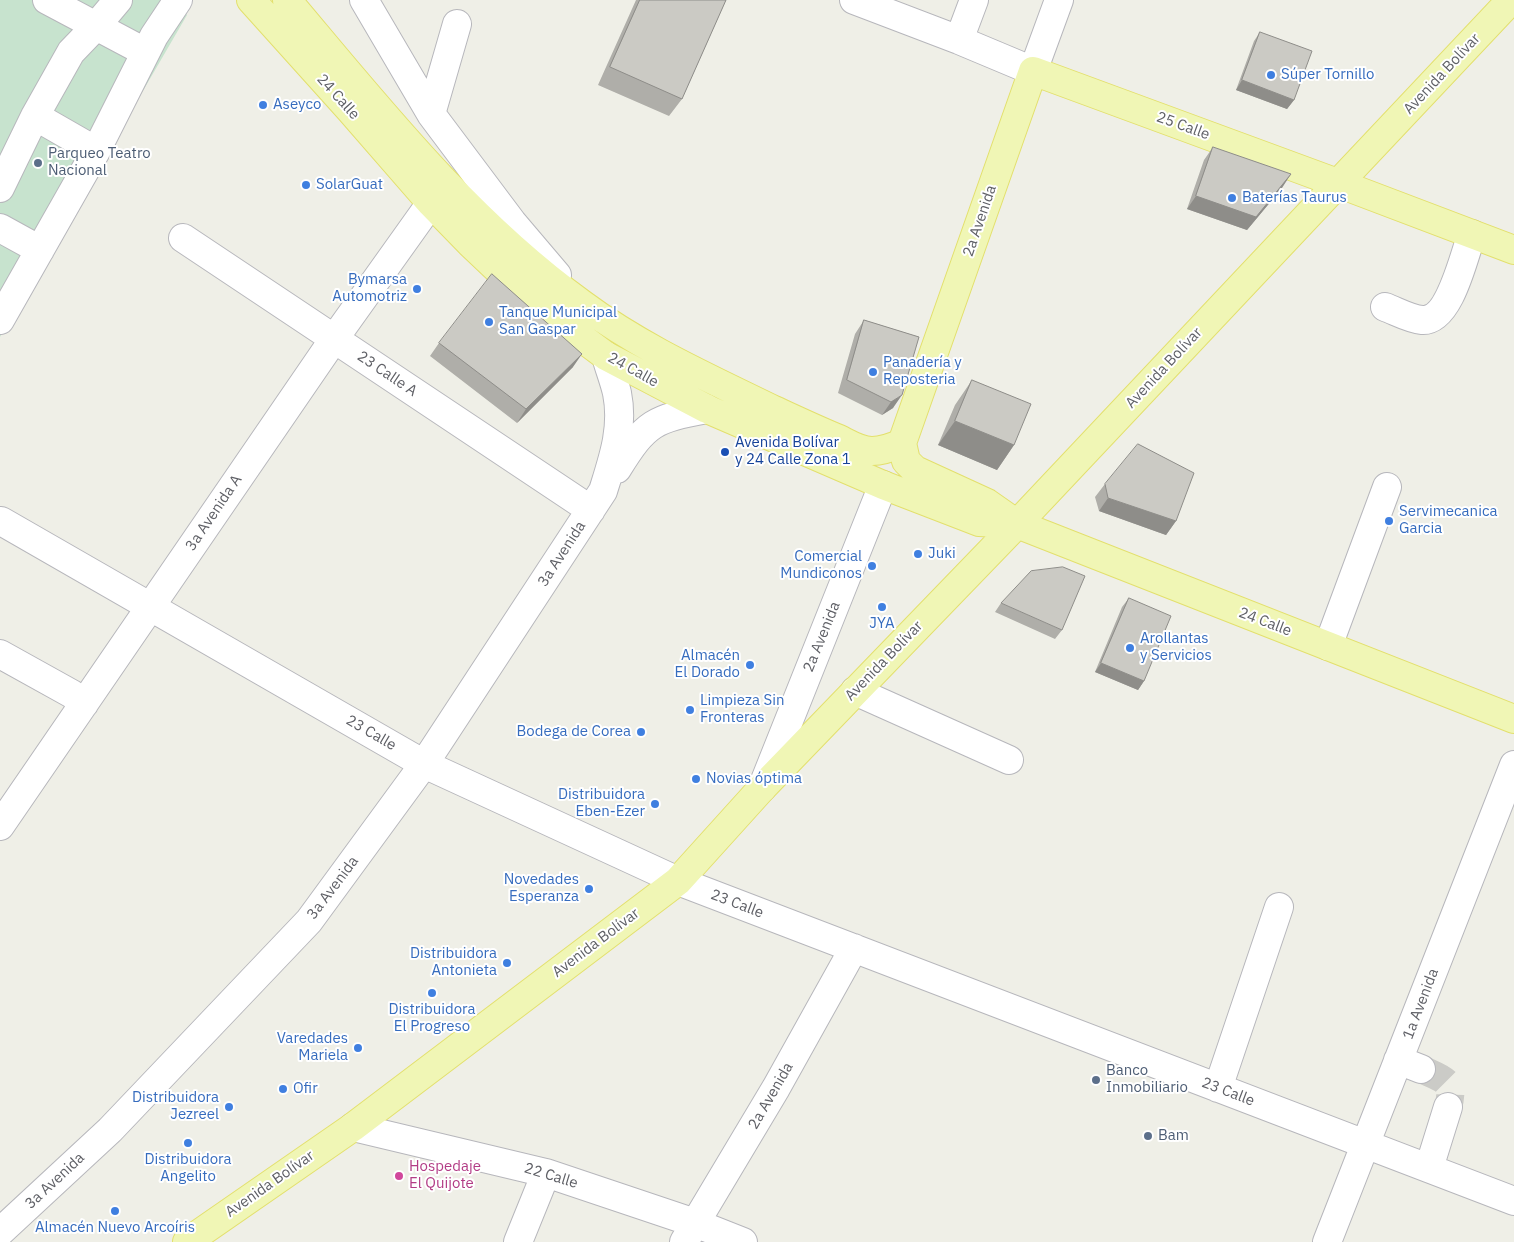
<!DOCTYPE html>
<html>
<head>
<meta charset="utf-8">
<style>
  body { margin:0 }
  canvas { display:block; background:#efefe7 }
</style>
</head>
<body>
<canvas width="1514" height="1242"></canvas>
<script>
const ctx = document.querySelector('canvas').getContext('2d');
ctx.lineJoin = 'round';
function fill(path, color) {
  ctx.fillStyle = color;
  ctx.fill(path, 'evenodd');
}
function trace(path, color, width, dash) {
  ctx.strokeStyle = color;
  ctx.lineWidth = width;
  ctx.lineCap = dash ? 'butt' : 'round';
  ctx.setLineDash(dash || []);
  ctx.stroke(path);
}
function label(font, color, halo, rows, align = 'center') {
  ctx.font = font + ' "IBM Plex Sans",sans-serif';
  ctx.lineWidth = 4;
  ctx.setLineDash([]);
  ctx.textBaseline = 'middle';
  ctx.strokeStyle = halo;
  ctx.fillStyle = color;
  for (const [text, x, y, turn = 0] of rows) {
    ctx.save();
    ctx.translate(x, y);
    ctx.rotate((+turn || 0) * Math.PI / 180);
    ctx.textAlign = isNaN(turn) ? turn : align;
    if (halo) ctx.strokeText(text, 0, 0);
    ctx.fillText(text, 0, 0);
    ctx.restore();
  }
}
const green = new Path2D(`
  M0,0H174L187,15L0,337Z`);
const minorTunnel = new Path2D(`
  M1421,1069C1442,1079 1456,1080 1448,1107`);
const minor = new Path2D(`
  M47,0L145,52
  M364,0L431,114L512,222L557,275
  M854,0L959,40L1033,71L1059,0
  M959,40L974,0
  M431,114L457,24
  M35,116L96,151
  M0,188L35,116L71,52L97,25L118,0
  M0,228L40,250
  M183,238L591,510
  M1385,307C1396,311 1410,319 1422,320C1450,322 1464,255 1472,234
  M0,320L96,151L154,36L178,0
  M617,469C646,422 654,419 707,409
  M1,521L424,764L678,881L1514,1201
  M1328,646L1387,487
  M0,654L72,694L84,704
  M855,691L1009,760
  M762,788L883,485
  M0,826L334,339L431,203
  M1398,1060L1421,1069
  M1218,1088L1279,907
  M353,1127L546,1173L695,1223L743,1242
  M1429,1168L1448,1107
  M0,1232L110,1130L309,921L424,764L603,491C613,459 624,428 617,393C614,380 609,368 606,356
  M518,1242L546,1173
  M684,1242L776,1088L854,948
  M1327,1242L1514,765`);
const major = new Path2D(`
  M251,0L350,110L431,203L470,243L527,297L606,356L707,409L883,485L979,522L1017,524
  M287,0C378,108 467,221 582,304C641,348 709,378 774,410C796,420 817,430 839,439C849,444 860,451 872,451C882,451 893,447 902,443
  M902,443L1033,71L1340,184L1514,250
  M902,443L906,461L915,470L987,503L1017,524L1514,719
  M187,1242L353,1127L678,881L762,788L1017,524L1511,0`);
const wall = new Path2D(`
  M636,0H726L682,99L669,116L598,85Z
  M1260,32L1294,100L1287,109L1236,90L1254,41Z
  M1213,147L1282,188L1247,230L1187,209L1204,160Z
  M864,320L919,337L893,408L882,415L838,393L855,334Z
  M439,343L573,367L517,423L430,356Z
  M972,380L1014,445L997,470L938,445L955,405Z
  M1105,484L1176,521L1166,535L1099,511L1095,497Z
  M1129,598L1144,681L1138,690L1095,672L1122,607Z
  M1001,603L1062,630L1055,639L995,612Z`);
const shadedWall = new Path2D(`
  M1242,80L1294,100L1287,109L1236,90Z
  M1291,174L1282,188L1247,230L1187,209L1196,196Z
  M582,354L573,367L517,423L526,409Z
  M902,395L893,408L882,415L891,402Z
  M955,421L1014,445L997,470L938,445Z
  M1108,498L1176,521L1166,535L1099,511Z
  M1101,663L1144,681L1138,690L1095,672Z`);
const building = new Path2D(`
  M640,0H726L682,99L610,67Z
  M1260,32L1312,51L1294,100L1242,80Z
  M1213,147L1291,174L1256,217L1196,196Z
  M492,274L582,354L526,409L439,343Z
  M864,320L919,337L902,395L891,402L847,380Z
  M972,380L1031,404L1014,445L955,421Z
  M1138,444L1194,473L1176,521L1108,498L1105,484Z
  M1063,567L1085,576L1062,630L1001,603L1031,571Z
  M1129,598L1171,616L1144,681L1101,663Z`);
const markers = [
  [1271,75,5,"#3f7fe0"],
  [263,105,5,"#3f7fe0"],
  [38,163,5,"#5c6f8a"],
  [306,185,5,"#3f7fe0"],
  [1232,198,5,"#3f7fe0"],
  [417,289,5,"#3f7fe0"],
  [489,322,5,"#3f7fe0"],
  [873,372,5,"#3f7fe0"],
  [725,452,5,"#1a4fb4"],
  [1389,521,5,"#3f7fe0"],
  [918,554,5,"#3f7fe0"],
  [872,566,5,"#3f7fe0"],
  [882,607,5,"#3f7fe0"],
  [1130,648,5,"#3f7fe0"],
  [750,665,5,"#3f7fe0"],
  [690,710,5,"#3f7fe0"],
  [641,732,5,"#3f7fe0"],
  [696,779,5,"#3f7fe0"],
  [655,804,5,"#3f7fe0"],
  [589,889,5,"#3f7fe0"],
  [507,963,5,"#3f7fe0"],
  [432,993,5,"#3f7fe0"],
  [358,1048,5,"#3f7fe0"],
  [1096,1080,5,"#5c6f8a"],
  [283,1089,5,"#3f7fe0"],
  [229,1107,5,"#3f7fe0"],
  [1148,1136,5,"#5c6f8a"],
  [188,1143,5,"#3f7fe0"],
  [399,1176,5,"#d1479c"],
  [115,1211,5,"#3f7fe0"]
];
const streetNames = [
  ["Avenida Bolívar",1442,74,-47],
  ["24 Calle",338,97,48],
  ["25 Calle",1183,126,20],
  ["2a Avenida",980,221,-71],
  ["Avenida Bolívar",1164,368,-47],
  ["24 Calle",633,370,29],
  ["23 Calle A",387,374,34],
  ["3a Avenida A",214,513,-56],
  ["3a Avenida",562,554,-57],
  ["24 Calle",1265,622,21],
  ["2a Avenida",822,637,-68],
  ["Avenida Bolívar",884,661,-46],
  ["23 Calle",371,733,30],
  ["3a Avenida",333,888,-53],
  ["23 Calle",737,904,21],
  ["Avenida Bolívar",596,943,-37],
  ["1a Avenida",1421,1004,-69],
  ["23 Calle",1228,1092,21],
  ["2a Avenida",771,1096,-60],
  ["22 Calle",551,1176,17],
  ["3a Avenida",55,1181,-43],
  ["Avenida Bolívar",270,1184,-35]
];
const shopNames = [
  ["Súper Tornillo",1281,75],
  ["Aseyco",273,105],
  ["SolarGuat",316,185],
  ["Baterías Taurus",1242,198],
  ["Bymarsa",407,280,"right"],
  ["Automotriz",407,297,"right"],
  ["Tanque Municipal",499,313],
  ["San Gaspar",499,330],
  ["Panadería y",883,363],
  ["Reposteria",883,380],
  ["Servimecanica",1399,512],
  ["Garcia",1399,529],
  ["Juki",928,554],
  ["Comercial",862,557,"right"],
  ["Mundiconos",862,574,"right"],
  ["JYA",882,624,"center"],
  ["Arollantas",1140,639],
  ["y Servicios",1140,656],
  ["Almacén",740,656,"right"],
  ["El Dorado",740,673,"right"],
  ["Limpieza Sin",700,701],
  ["Fronteras",700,718],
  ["Bodega de Corea",631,732,"right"],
  ["Novias óptima",706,779],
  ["Distribuidora",645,795,"right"],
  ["Eben-Ezer",645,812,"right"],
  ["Novedades",579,880,"right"],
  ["Esperanza",579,897,"right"],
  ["Distribuidora",497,954,"right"],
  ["Antonieta",497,971,"right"],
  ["Distribuidora",432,1010,"center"],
  ["El Progreso",432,1027,"center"],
  ["Varedades",348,1039,"right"],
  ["Mariela",348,1056,"right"],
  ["Ofir",293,1089],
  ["Distribuidora",219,1098,"right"],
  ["Jezreel",219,1115,"right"],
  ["Distribuidora",188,1160,"center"],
  ["Angelito",188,1177,"center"],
  ["Almacén Nuevo Arcoíris",115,1228,"center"]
];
const serviceNames = [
  ["Parqueo Teatro",48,154],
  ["Nacional",48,171],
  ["Banco",1106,1071],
  ["Inmobiliario",1106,1088],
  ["Bam",1158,1136]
];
const transitNames = [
  ["Avenida Bolívar",735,443],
  ["y 24 Calle Zona 1",735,460]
];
const hotelNames = [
  ["Hospedaje",409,1167],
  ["El Quijote",409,1184]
];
fill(green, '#c7e3ce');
trace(minorTunnel, '#cbcbc7', 28, [28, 14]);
trace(minor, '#b7b7bc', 30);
trace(major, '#e3e06d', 30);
trace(minor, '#fff', 28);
trace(major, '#f0f6b5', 28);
fill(wall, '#afaea9');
fill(shadedWall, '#8e8d89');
fill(building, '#cbcac4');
trace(building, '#8e8d89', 1);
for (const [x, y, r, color] of markers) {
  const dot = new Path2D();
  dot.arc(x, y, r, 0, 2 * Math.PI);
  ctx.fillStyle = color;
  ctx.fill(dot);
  trace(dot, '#fff', 2);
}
label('15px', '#5f6066', '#fff', streetNames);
label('15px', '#366cbe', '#fff', shopNames, 'left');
label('15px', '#4e5e75', '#fff', serviceNames, 'left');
label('15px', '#164399', '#fff', transitNames, 'left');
label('15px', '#b23c85', '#fff', hotelNames, 'left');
</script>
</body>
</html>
